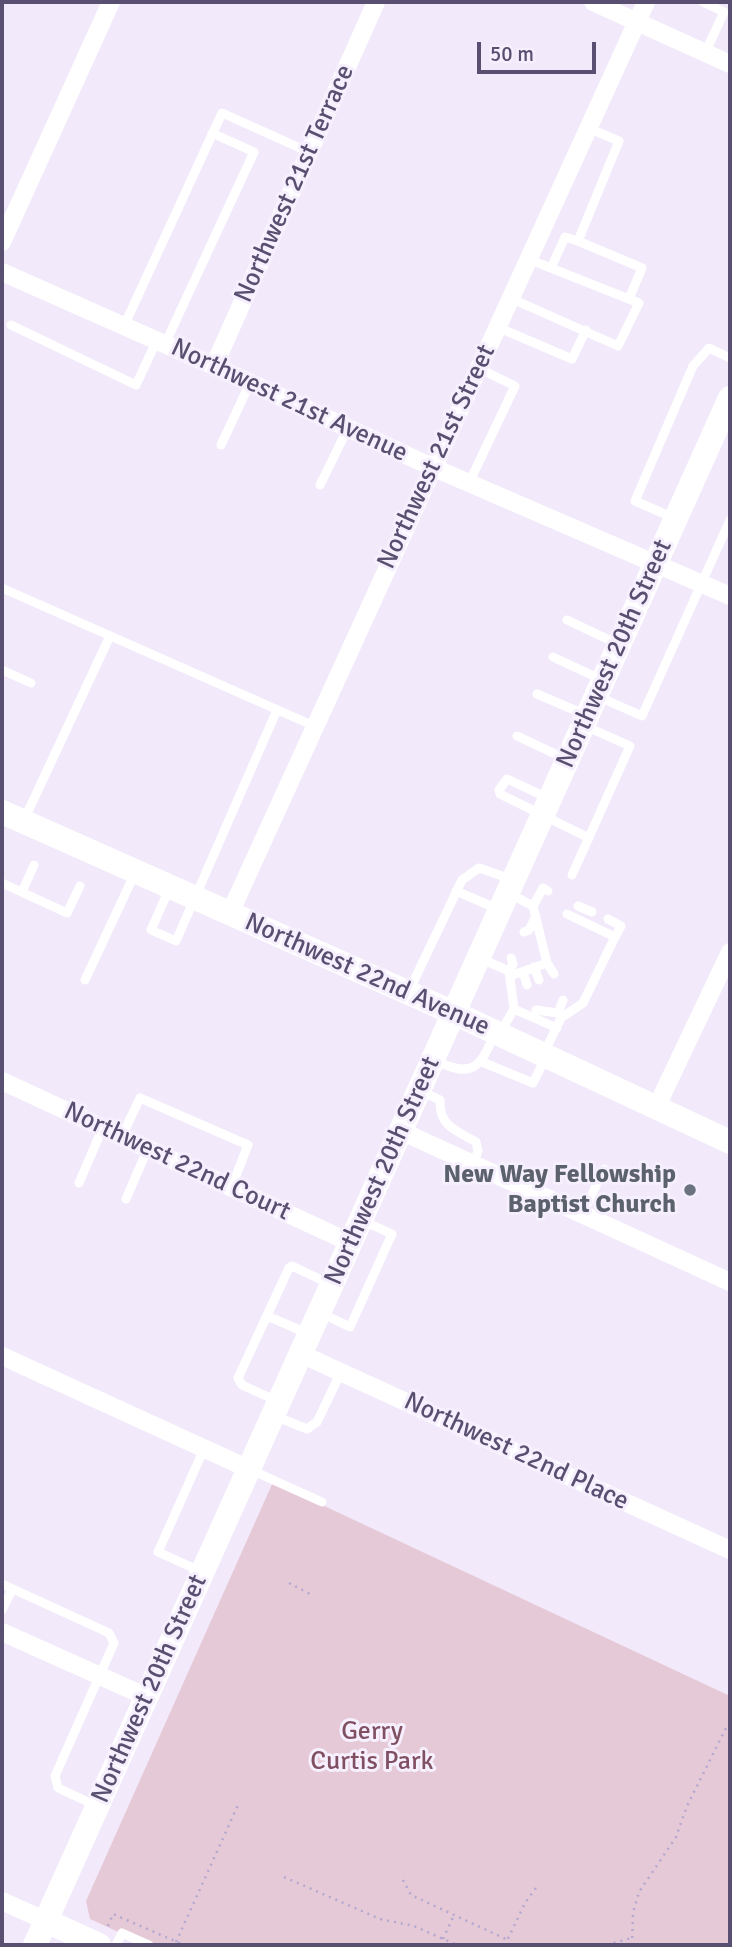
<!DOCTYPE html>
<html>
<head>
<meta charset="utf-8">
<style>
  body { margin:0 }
  #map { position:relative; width:732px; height:1947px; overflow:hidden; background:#f2e9fa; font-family:Signika,sans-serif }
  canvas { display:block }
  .frame { position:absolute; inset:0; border:4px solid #595071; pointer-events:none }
  .scale { position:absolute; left:477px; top:42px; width:119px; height:32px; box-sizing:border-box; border:4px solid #595071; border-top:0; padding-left:9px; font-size:21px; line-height:24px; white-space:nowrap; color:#595071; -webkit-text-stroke:5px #f6effd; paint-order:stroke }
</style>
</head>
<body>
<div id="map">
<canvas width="732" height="1947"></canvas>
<div class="frame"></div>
<div class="scale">50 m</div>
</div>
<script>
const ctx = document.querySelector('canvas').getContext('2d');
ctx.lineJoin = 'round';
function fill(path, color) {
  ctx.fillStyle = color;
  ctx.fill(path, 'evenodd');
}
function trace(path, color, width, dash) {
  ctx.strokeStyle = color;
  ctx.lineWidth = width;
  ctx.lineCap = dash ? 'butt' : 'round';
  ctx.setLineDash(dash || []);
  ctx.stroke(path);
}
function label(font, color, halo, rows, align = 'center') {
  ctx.font = font + ' Signika,sans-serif';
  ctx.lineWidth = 6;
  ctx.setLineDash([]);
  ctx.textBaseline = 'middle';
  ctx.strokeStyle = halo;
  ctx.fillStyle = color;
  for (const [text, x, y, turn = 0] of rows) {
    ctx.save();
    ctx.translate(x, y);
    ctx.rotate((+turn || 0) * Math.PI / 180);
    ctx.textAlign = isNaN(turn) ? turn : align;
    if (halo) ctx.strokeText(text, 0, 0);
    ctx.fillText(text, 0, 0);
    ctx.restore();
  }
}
const green = new Path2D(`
  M273,1482L730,1696V1945H147L90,1919L86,1901Z`);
const path = new Path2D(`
  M289,1583L310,1594
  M284,1877L380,1919L414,1926L457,1945
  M403,1880L411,1895L508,1940
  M108,1926L113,1914L184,1945
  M443,1939L454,1915
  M176,1942L238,1805
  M437,1945L441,1938
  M505,1945L525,1903L538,1885
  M607,1945L631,1938
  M632,1945L633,1913L639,1892L676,1837L687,1806L728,1724`);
const lane = new Path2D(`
  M703,2L724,12L705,53
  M578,241L642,268L629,299
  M551,268L565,237L578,241L619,141L588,128
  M510,298L618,346L639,303L528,259
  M11,325L136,385L157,340
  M124,326L222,113L309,152
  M497,327L572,359L586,330
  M165,344L254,152L212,133
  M221,445L250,383
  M469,483L515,386L478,368
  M320,485L348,428
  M674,518L635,501L693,366L709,348L730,358
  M2,588L314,726
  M567,620L618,644
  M553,657L602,680
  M2,670L31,683
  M537,694L586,715
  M597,696L642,716L730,520
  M517,736L566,759
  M548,798L507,779L499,790L500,794L589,838
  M24,820L110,636
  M572,875L630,746L585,726
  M2,883L67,913L80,886
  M170,887L151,930L176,941L277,710
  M456,891L500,910
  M22,892L34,865
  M533,906L543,888L548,891
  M578,906L592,912
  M608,919L621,926L615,937
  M524,932L529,930L536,916
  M479,958L509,971L514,1009L500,1033
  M547,963L554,974
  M534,967L539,980
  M509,971L513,964L511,958
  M523,972L527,985
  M510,976L547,963L533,906L510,894
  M85,980L135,873
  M409,991L462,880L479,868L511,879
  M514,1009L557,1028
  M536,1010L558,1013
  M561,1017L558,1013L563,1000
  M544,1053L561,1018L583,1003L615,937L567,914
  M434,1060C473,1079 480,1068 495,1033
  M482,1062L533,1083L545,1059
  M421,1091L440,1100C439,1126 455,1130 476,1142L478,1151L473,1165
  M122,1136L140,1098L248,1145L232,1186
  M79,1183L103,1127
  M126,1199L148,1148
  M582,1215L604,1169
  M321,1313L350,1327L392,1234L361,1220
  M267,1316L307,1333
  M277,1401L242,1385L238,1378L289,1268L292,1266L330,1284
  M275,1416L307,1429L317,1422L341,1372
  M251,1470L322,1502
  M200,1571L158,1552L204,1449
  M2,1584L109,1633L114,1643L55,1776L58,1788L97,1806
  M2,1610L12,1590
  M116,1945L122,1933L149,1945`);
const street = new Path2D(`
  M593,2L730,64
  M2,242L111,2
  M2,272L214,366L432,467L730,596
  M214,366L376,2
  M230,913L646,2
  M2,1081L351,1243
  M656,1108L730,952
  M401,1131L730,1282
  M301,1354L730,1550
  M2,1356L249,1469
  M2,1632L147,1697
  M2,1901L46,1921`);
const secondary = new Path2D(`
  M2,812L454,1013L730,1142
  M46,1921L99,1945
  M35,1945L730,398`);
const markers = [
  [690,1190,7,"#6b7280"]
];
const streetNames = [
  ["Northwest 21st Terrace",295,184,-66],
  ["Northwest 21st Avenue",289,401,25],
  ["Northwest 21st Street",437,457,-65],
  ["Northwest 20th Street",615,654,-66],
  ["Northwest 22nd Avenue",367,975,24],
  ["Northwest 22nd Court",177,1162,25],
  ["Northwest 20th Street",383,1171,-66],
  ["Northwest 22nd Place",516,1452,25],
  ["Northwest 20th Street",150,1689,-66]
];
const worshipNames = [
  ["New Way Fellowship",676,1175],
  ["Baptist Church",676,1205]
];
const parkNames = [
  ["Gerry",372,1732],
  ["Curtis Park",372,1762]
];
fill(green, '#e6c9d7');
trace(path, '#b4a8d1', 2.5, [2, 5]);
trace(lane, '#fff', 9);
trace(street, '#fff', 18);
trace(secondary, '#fff', 24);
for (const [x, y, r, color] of markers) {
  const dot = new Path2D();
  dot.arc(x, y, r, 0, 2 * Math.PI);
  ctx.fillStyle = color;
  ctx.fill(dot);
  trace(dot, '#f6effd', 2.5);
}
label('26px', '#595071', '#f6effd', streetNames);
label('bold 26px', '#5b616d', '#f6effd', worshipNames, 'right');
label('26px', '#805062', '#f6effd', parkNames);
</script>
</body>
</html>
